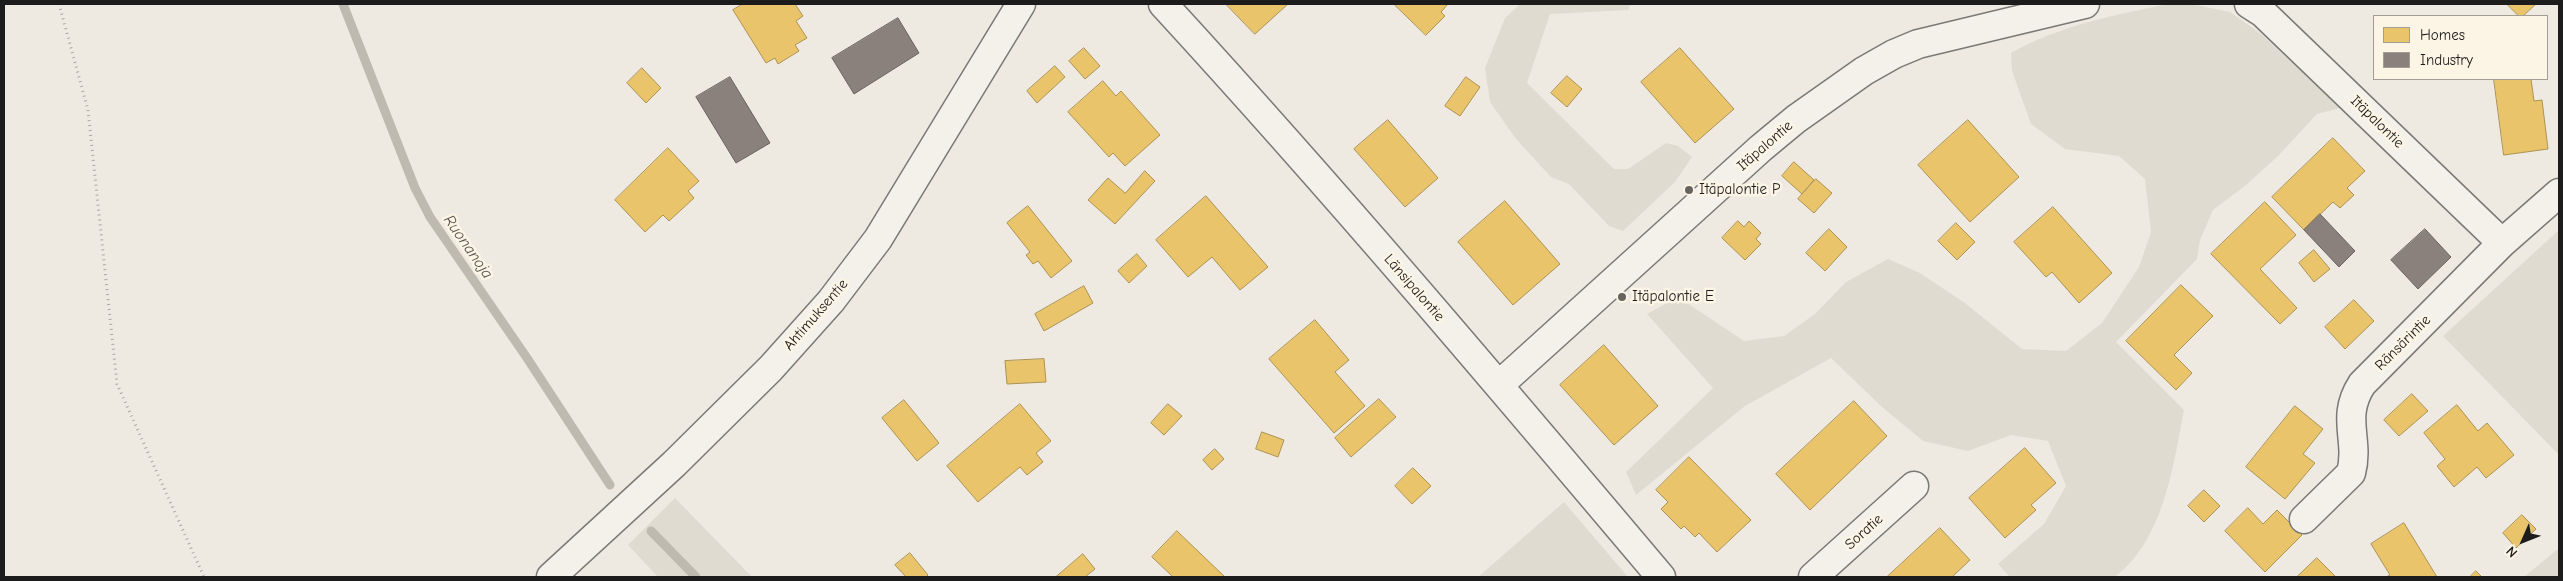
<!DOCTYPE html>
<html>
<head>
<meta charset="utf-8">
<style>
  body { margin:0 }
  #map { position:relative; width:2563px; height:581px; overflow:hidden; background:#eeeae2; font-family:"Comic Neue",sans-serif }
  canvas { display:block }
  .frame { position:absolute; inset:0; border:5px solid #1c1c1c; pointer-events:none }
  .legend { position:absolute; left:2373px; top:15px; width:175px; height:65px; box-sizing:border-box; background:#fcf5e5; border:1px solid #a29e95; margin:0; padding:6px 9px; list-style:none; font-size:15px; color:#1c1c1c }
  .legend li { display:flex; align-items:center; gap:10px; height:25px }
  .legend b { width:25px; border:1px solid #a29e95 }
  .north { position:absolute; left:2498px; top:516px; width:50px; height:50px; -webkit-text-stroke:4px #fcf5e5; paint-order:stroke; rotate:226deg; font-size:14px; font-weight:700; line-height:20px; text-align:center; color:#1c1c1c }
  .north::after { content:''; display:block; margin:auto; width:18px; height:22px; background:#1c1c1c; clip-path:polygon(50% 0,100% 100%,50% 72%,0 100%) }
</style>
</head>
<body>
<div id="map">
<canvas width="2563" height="581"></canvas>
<div class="frame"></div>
<ul class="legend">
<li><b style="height:14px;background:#e9c46a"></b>Homes</li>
<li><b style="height:14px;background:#8a817c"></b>Industry</li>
</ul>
<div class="north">N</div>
</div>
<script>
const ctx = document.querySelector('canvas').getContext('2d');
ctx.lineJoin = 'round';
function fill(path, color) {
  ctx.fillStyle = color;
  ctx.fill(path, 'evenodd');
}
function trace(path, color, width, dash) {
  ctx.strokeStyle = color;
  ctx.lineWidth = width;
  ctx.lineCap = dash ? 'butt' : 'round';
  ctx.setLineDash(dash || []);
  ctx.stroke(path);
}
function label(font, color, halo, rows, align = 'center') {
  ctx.font = font + ' "Comic Neue",sans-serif';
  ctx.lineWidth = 5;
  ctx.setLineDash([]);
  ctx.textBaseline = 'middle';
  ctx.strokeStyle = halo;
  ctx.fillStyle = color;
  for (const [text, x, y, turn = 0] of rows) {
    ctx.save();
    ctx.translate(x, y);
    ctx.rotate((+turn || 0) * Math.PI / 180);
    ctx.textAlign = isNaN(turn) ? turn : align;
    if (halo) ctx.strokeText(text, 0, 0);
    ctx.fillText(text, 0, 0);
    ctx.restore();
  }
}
const green = new Path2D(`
  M1520,4H1631L1628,10L1550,14L1527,83L1614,169H1628L1666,143L1678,146L1692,157L1675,182L1623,231L1609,226L1569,184L1551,177L1516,139L1490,102L1485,68L1505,18Z
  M2169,4H2191L2230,12L2261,34L2340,108L2317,114L2278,156L2246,185L2213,210L2200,240L2197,259L2116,342L2184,410C2173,467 2164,539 2115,577H2010L1998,564L2044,524L2066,486L2048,441L2011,435L1968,451L1923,441L1882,407L1831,358L1745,406L1636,495L1626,472L1713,388L1647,314L1678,297L1744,341L1784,336L1815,314L1846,282L1888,259L1920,273L1965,303L2022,349L2066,351L2102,323L2139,267L2151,232L2145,179L2119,156L2065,149L2031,124L2012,71L2011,53C2061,25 2114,15 2169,4Z
  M2559,230V455L2443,336Z
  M675,498L752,577H658L628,545Z
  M1564,502L1628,577H1478Z
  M2559,548V577H2524Z`);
const homes = new Path2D(`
  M743,4H795L803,16L796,21L807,38L795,45L799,51L778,64L775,58L766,63L733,10Z
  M1226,4H1288L1255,34Z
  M1394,4H1448L1441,12L1445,16L1426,35Z
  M2507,4H2536L2523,16H2519Z
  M1084,48L1100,66L1085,79L1069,61Z
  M1680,48L1734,109L1695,143L1641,82Z
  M1055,66L1065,77L1037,103L1027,91Z
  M642,68L661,88L646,103L627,83Z
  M1567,76L1582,89L1567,107L1551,93Z
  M1466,77L1480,87L1460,116L1445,106Z
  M2494,79H2531L2534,101L2542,100L2548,149L2504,155Z
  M1103,81L1116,96L1121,91L1160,135L1125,166L1113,153L1109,157L1068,112Z
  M1388,120L1438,178L1405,207L1354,149Z
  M1968,120L2019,177L1970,222L1918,165Z
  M2333,138L2365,171L2347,188L2354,195L2340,208L2333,202L2304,230L2272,197Z
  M668,148L699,181L688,191L694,198L669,221L663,215L645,232L615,200Z
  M1794,162L1814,180L1802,194L1782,176Z
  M1145,171L1155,181L1115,224L1088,200L1108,178L1125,193Z
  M1816,179L1832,193L1814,213L1798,199Z
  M1206,196L1268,267L1240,290L1212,257L1188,277L1156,240Z
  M1505,201L1560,264L1513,305L1458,242Z
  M2265,202L2296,235L2260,269L2297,308L2280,324L2211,254Z
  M1028,206L1072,261L1051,278L1038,261L1033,264L1026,255L1030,252L1007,223Z
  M2053,207L2112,273L2079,303L2052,272L2046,277L2014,242Z
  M1738,221L1744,227L1749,221L1761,233L1756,239L1761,244L1745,260L1722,238Z
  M1956,223L1975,242L1957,260L1938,241Z
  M1829,229L1847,247L1825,271L1806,253Z
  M2314,250L2330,269L2314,282L2299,263Z
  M1137,254L1147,266L1129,283L1118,271Z
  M2181,285L2213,316L2174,355L2192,373L2176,390L2126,341Z
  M1084,286L1093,303L1044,331L1035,314Z
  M2354,300L2374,321L2345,349L2325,327Z
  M1315,320L1349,360L1335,372L1365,406L1334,433L1269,359Z
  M1604,345L1658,406L1614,445L1560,385Z
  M1044,359L1046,382L1007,384L1005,361Z
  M2412,394L2428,411L2399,436L2384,420Z
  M1379,399L1396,417L1351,457L1335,438Z
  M904,400L939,443L917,461L882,418Z
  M1854,401L1887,436L1810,510L1776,474Z
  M1020,404L1051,441L1036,453L1043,462L1027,475L1020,467L978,502L947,466Z
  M1168,404L1182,416L1164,435L1151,423Z
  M2457,405L2478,431L2487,423L2514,455L2486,478L2477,467L2454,487L2437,466L2445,459L2424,433Z
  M2295,406L2323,429L2303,454L2315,463L2285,499L2246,467Z
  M1262,432L1284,440L1278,457L1256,449Z
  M2025,448L2056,483L2031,505L2036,510L2005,538L1969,498Z
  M1215,449L1224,459L1212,470L1203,460Z
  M1689,457L1751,520L1717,552L1699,533L1695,537L1684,526L1681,529L1661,509L1668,502L1656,490Z
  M1413,468L1431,486L1412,504L1395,486Z
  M2204,490L2220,506L2204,522L2188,506Z
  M2248,508L2263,524L2277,510L2302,535L2265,572L2225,531Z
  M2522,515L2536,529L2516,548L2503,533Z
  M2404,523L2437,577H2386L2390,575L2371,544Z
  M1940,528L1970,560L1952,577H1887Z
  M1177,531L1225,577H1173L1152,557Z
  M910,553L928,575L926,577H906L895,565Z
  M1083,554L1095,569L1085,577H1056Z
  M2317,558L2336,577H2297Z
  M2476,571L2482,577H2470Z`);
const industry = new Path2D(`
  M898,18L919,53L854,94L832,58Z
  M730,77L770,143L736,163L696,97Z
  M2320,214L2355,251L2339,267L2304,230Z
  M2425,229L2451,257L2418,289L2391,260Z`);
const stream = new Path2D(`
  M343,4L415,188L430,217L527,358L610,485
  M651,531L696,577`);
const path = new Path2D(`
  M59,4L88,110L117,384L204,577`);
const street = new Path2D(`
  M1163,4C1334,190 1498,384 1661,577
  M2249,4L2263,13L2502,243
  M1499,385L1761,148L1796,119L1864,71L1894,54L1918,44L2085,4
  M2304,519L2351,473C2360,439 2340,418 2362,384L2502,243L2559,193
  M551,577L674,464L771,368L831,301L878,239L1021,4
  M1813,577L1914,486`);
const markers = [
  [1689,190,5,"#666461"],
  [1622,297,5,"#666461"]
];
const streetNames = [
  ["Itäpalontie",2377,122,44],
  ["Itäpalontie",1765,146,-41],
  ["Länsipalontie",1414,288,49],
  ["Ahtimuksentie",816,315,-49],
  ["Ränsärintie",2403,343,-45],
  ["Soratie",1864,532,-42]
];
const poiNames = [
  ["Itäpalontie P",1699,190],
  ["Itäpalontie E",1632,297]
];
const waterNames = [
  ["Ruonanoja",468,247,55]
];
fill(green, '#dfdbd0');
fill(homes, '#e9c46a');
trace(homes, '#ac9253', 1);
fill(industry, '#8a817c');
trace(industry, '#69635f', 1);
trace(stream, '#bebab0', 9);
trace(street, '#7a7975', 31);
trace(path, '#aaa8a4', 3, [1, 4]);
trace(street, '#f4f1ea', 28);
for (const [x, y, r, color] of markers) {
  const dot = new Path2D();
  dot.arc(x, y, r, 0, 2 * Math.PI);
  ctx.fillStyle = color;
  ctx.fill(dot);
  trace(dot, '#fcf5e5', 2);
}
label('15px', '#1c1c1c', '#fcf5e5', streetNames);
label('15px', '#1c1c1c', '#fcf5e5', poiNames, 'left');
label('italic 16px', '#55534f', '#fcf5e5', waterNames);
</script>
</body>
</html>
